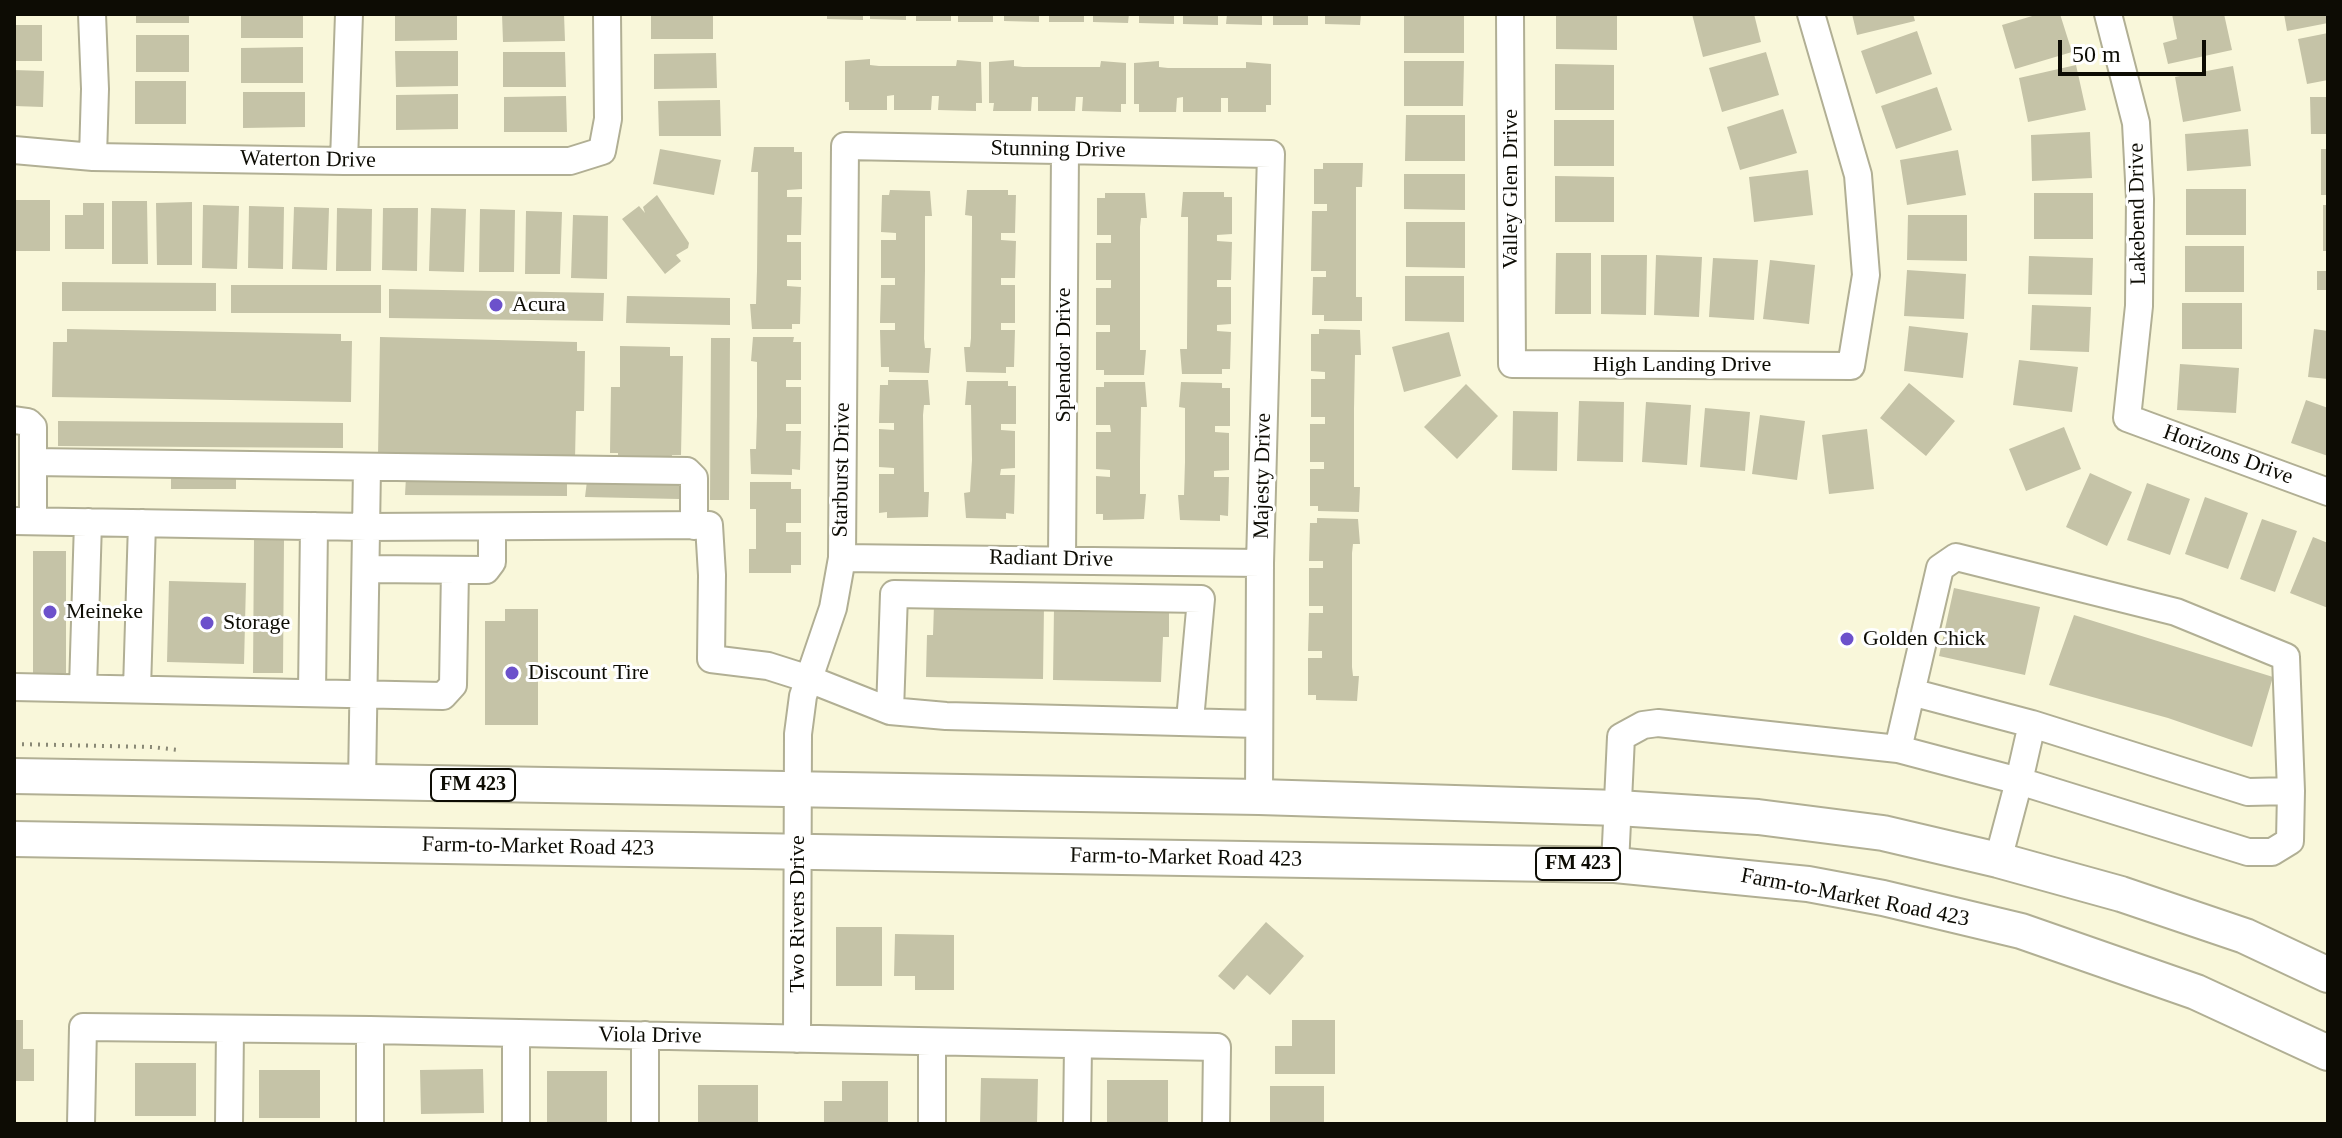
<!DOCTYPE html>
<html>
<head>
<meta charset="utf-8">
<style>
	body { margin:0 }
	#map { position:relative; width:2342px; height:1138px; overflow:hidden; background:#f9f7da; font-family:Georgia,serif }
	canvas { display:block }
	.frame { position:absolute; inset:0; border:16px solid #0d0c04; pointer-events:none }
	.scale { position:absolute; left:2058px; top:40px; width:148px; height:36px; box-sizing:border-box; border:4px solid #0d0c04; border-top:0; padding-left:10px; font-size:24px; line-height:28px; white-space:nowrap; color:#0d0c04; -webkit-text-stroke:6px #fff; paint-order:stroke }
</style>
</head>
<body>
<div id="map">
<canvas width="2342" height="1138"></canvas>
<div class="frame"></div>
<div class="scale">50 m</div>
</div>
<script>
const ctx = document.querySelector('canvas').getContext('2d');
ctx.lineJoin = 'round';
function paint(path, color) { ctx.fillStyle = color; ctx.fill(path, 'evenodd'); }
function strokePath(path, color, width, dash) { ctx.strokeStyle = color; ctx.lineWidth = width; ctx.lineCap = dash ? 'butt' : 'round'; ctx.setLineDash(dash || []); ctx.stroke(path); }
function write(font, color, halo, rows, align = 'center') {
  ctx.font = font + ' Georgia,serif'; ctx.lineWidth = 6; ctx.setLineDash([]); ctx.textBaseline = 'middle'; ctx.strokeStyle = halo; ctx.fillStyle = color; for (const [text, x, y, turn = 0] of rows) {
    ctx.save(); ctx.translate(x, y); ctx.rotate((+turn || 0) * Math.PI / 180); ctx.textAlign = isNaN(turn) ? turn : align; if (halo) ctx.strokeText(text, 0, 0); ctx.fillText(text, 0, 0); ctx.restore();
  }
}
const building = new Path2D(`
	M136,14H189V23H136Z
	M241,14H303V38H241Z
	M395,14H457V40L395,41Z
	M502,14H564L565,41L503,42Z
	M651,14H713V39H651Z
	M827,14H863V20L827,19Z
	M870,14H906V20L870,19Z
	M916,14H951V21H916Z
	M958,14H993V22H958Z
	M1004,14H1039V22L1004,21Z
	M1049,14H1084V22H1049Z
	M1093,14H1129L1128,23L1093,22Z
	M1139,14H1174V24L1139,23Z
	M1183,14H1218V25L1183,24Z
	M1227,14H1262V25L1226,24Z
	M1273,14H1308V25H1273Z
	M1325,14H1361L1360,25L1325,24Z
	M1404,14H1464V53H1404Z
	M1556,14H1617V50L1556,49Z
	M1692,14H1754L1761,42L1703,57Z
	M1852,14H1913L1915,21L1857,35Z
	M2039,14H2060L2072,52L2015,69L2002,25Z
	M2172,14H2224L2232,50L2168,64L2163,43L2177,39Z
	M2284,14H2328V23L2287,31Z
	M14,25H42V61H14Z
	M1917,31L1932,74L1876,94L1861,51Z
	M2328,33V80L2307,84L2298,39Z
	M136,35H189V72H136Z
	M303,47V83H241V48Z
	M395,51H458V86L396,87Z
	M503,52H565L566,87H503Z
	M1766,52L1779,95L1722,112L1709,68Z
	M716,53L717,88L654,89V54Z
	M870,59V65L879,66H956L957,60L981,62L982,103H976V111L938,110L939,96H932L931,110H894V95L887,96V110H849V102H845V61Z
	M1014,60V66L1023,67H1100L1101,61L1126,63V104H1121V112L1082,111L1083,97H1076L1075,111H1038V97H1032L1031,111H993L994,103H989V62Z
	M1159,61V67L1168,68H1246V62L1271,64V105H1266V112H1228V98H1221V112H1183V97L1177,98L1176,112H1139V104H1134V63Z
	M1404,61H1464L1463,106H1404Z
	M1555,64L1614,65V110H1555Z
	M2076,65L2086,110L2028,122L2019,78Z
	M2233,66L2241,111L2183,122L2175,77Z
	M14,70L44,71L43,107L14,106Z
	M135,81H186V124H135Z
	M1937,87L1952,130L1896,149L1881,106Z
	M243,92H305V127L243,128Z
	M458,94V129L396,130V95Z
	M566,96L567,132H504V97Z
	M2310,97H2328V134H2311Z
	M720,100L721,136H659L658,101Z
	M1783,109L1797,153L1740,170L1727,127Z
	M1406,115H1465V161H1405Z
	M1554,120H1614V166H1554Z
	M2248,129L2251,166L2187,171L2185,134Z
	M2090,132L2092,178L2032,181L2031,135Z
	M754,147H794V152H802V189L787,190V197H802L801,235H787V242H801V280H787V286L801,287L800,324H792V329H752L750,304H756L757,271L758,172H751Z
	M660,149L721,160L714,195L653,184Z
	M2321,149H2328V195H2321Z
	M1958,150L1966,195L1907,205L1900,160Z
	M1323,163H1363L1362,187H1356V297H1362V321H1324V315H1312L1313,277H1326V271H1311L1312,211H1327V204H1314V169H1323Z
	M1808,170L1813,215L1754,222L1749,177Z
	M1404,174H1465V210L1404,209Z
	M1555,176L1614,177V222H1555Z
	M2186,189H2246V235H2186Z
	M890,190L930,191L932,216H925V270L924,339L925,348H931L929,373L889,372V367H881L880,330H895V323H880L881,285H895V278H881V240H896V233L881,232L882,195H889Z
	M967,190H1008V195H1016L1015,233H1001V240L1016,241L1015,278H1001V285H1015V323H1001V330H1015L1014,367H1006V373L966,372L964,347H970L971,338L972,225V216L965,215Z
	M1183,192H1224V197H1232V234L1217,235V241L1232,242L1231,280H1217V287H1231V324L1217,325V331L1231,332L1230,369H1222V374H1182L1180,349H1187V340L1188,226V217H1181Z
	M1105,193H1145L1147,218H1141L1140,227V350H1146L1144,375H1104V370H1096V332H1110V325H1096V288H1111V280H1096V243H1111V235H1097V198H1105Z
	M2034,193H2093V239H2034Z
	M657,195L689,243L688,248L676,255L681,261L665,274L622,219L639,206L645,213L643,207Z
	M14,200H50V251H14Z
	M112,201H147L148,264H112Z
	M192,202V265H157L156,203Z
	M83,203H104V249H65V215H83Z
	M203,205L239,206L237,269L202,268Z
	M2323,205H2328V251H2323Z
	M249,206L284,207L283,269L248,268Z
	M294,207L329,208L327,270L292,269Z
	M337,208L372,209L371,271H336Z
	M383,208H418L417,271L382,270Z
	M431,208L466,209L464,272L429,271Z
	M480,209L515,210L514,272H479Z
	M526,211L562,212L560,274H525Z
	M573,215L608,216L607,279L571,278Z
	M1908,215H1967V261L1907,260Z
	M1406,222H1465V268L1406,267Z
	M2185,246H2244V292H2185Z
	M1556,253H1591V314H1555Z
	M1601,255H1647L1646,315L1601,314Z
	M1656,255L1702,257L1699,317L1654,315Z
	M2029,256L2093,258L2092,295L2028,294Z
	M1713,258L1758,260L1754,320L1709,317Z
	M1770,260L1815,265L1809,324L1763,319Z
	M1907,270L1966,274L1964,319L1904,316Z
	M2317,271H2328V290H2317Z
	M1405,276H1464V322L1405,321Z
	M62,282L216,283V311H62Z
	M231,285H381V313H231Z
	M389,289L604,293L603,321L389,318Z
	M627,296L730,298V325L626,323Z
	M2182,303H2242V349H2182Z
	M2032,305L2091,307L2089,352L2030,350Z
	M1909,326L1968,333L1963,378L1904,371Z
	M67,329L341,334V341H352L351,402L52,397L53,342H67Z
	M1319,329L1360,330L1361,355H1355L1354,409V487H1360L1359,512L1318,511V506H1310V469H1324V462H1310V424H1325V417H1311V379H1325V372L1311,371V334H1319Z
	M2314,329L2328,331V379L2308,377Z
	M1449,332L1461,376L1404,392L1392,347Z
	M380,337L577,342V351H585L584,411H576L575,460L378,456Z
	M753,337H794L793,342H801V380H786V387H801V424H786V431H801L800,470L792,469V475L751,474L750,449H756L757,416V362L751,361Z
	M711,338H730L729,500H710Z
	M620,346L670,347V356H683L681,455H672V459L618,462V453H610L611,387H620Z
	M2019,360L2078,367L2072,412L2013,405Z
	M2180,364L2239,368L2236,413L2177,410Z
	M888,380H928L930,405H924L923,415L924,492H929L928,517L887,518V512L879,513V474H894V468L879,467V429L894,430V423H879L880,385H888Z
	M967,381H1008V386H1016V424H1001V430L1015,431V468L1001,469L1000,475H1015L1014,514L1006,513V519L966,518L964,493L970,492L972,460L971,405H965Z
	M1104,382H1145L1147,407H1141L1140,461V494H1146L1144,519L1103,520V514H1096V476L1110,477V470L1096,469V432H1111L1110,425H1096V387H1104Z
	M1181,382L1222,383V388H1230V426H1215V432L1229,433V470L1214,471V477H1229L1228,516L1220,515V521L1180,520L1178,495H1184L1185,462V408L1179,407Z
	M1909,383L1955,421L1926,456L1880,418Z
	M1466,384L1498,416L1457,459L1424,427Z
	M2306,400L2328,408V456L2291,443Z
	M1579,401L1624,402L1623,462L1577,461Z
	M1646,402L1691,405L1687,465L1642,462Z
	M1705,408L1750,412L1745,471L1700,467Z
	M1513,411L1558,412L1557,471L1512,470Z
	M1760,415L1805,421L1797,480L1752,474Z
	M58,421L343,423V448L58,446Z
	M2064,427L2081,469L2026,491L2009,449Z
	M1867,429L1874,489L1829,494L1822,435Z
	M171,473H236V489H171Z
	M2090,473L2132,492L2107,546L2066,527Z
	M406,477L567,480V496L405,495Z
	M587,481L679,482V499L585,497Z
	M750,482H791V489H801V523H786V532H801V565H791V573H749V549H756V509H750Z
	M2147,483L2190,499L2170,555L2127,540Z
	M2205,497L2248,513L2228,569L2185,554Z
	M1317,518L1358,519L1360,544H1353L1352,553V667L1353,676H1359L1357,701L1316,700V695H1308V658H1322V651H1308L1309,613H1323V606H1309V568H1323V561H1309L1310,523H1317Z
	M2262,519L2297,531L2275,592L2240,579Z
	M2313,537L2328,543V608L2290,593Z
	M254,540H284L283,673H253Z
	M33,551H66V673H33Z
	M169,581L246,583L244,664L167,662Z
	M1954,588L2040,607L2025,675L1939,656Z
	M934,605L1044,606L1043,679L926,677L927,635H933Z
	M1054,608L1169,610V637H1163L1161,682L1053,680Z
	M505,609H538V725H485V621H505Z
	M2074,615L2273,677L2252,747L2168,718L2049,685Z
	M1266,922L1304,956L1270,995L1247,975L1234,990L1218,976Z
	M836,927H882V986H836Z
	M895,934L954,935V990H915V976H894Z
	M14,1020H23V1049H34V1081H14Z
	M1292,1020H1335V1074H1275V1046H1292Z
	M135,1063H196V1116H135Z
	M483,1069L484,1113L421,1114L420,1070Z
	M259,1070H320V1118H259Z
	M547,1071H607V1122H547Z
	M981,1078L1038,1079L1037,1124H980Z
	M1107,1080H1168V1124H1107Z
	M842,1081H888V1124H824V1101H842Z
	M698,1085H758V1124H698Z
	M1270,1086H1324V1124H1270Z`);
const path = new Path2D(`
	M14,744L152,747L179,750`);
const minor = new Path2D(`
	M92,14L95,89L93,157
	M1510,14L1512,364L1851,366L1866,275L1858,175L1811,14
	M2108,14L2136,123L2140,199L2139,306L2127,418L2328,492
	M14,150L93,157L344,161H570L602,151L608,119L607,14
	M344,161L349,14
	M14,420L28,422L33,427V521
	M33,462L687,471L694,478V526
	M14,521L367,527L709,525L712,575L711,659L768,666L809,679L890,711L946,716L1258,724
	M842,558L1260,563
	M1062,559L1065,151
	M366,569L486,570L492,562V527
	M14,687L443,696L453,685L455,570
	M83,688L88,522
	M137,689L142,523
	M1911,692L2032,724L2248,792L2291,791
	M312,693L314,526
	M890,711L894,594L1201,599L1190,720
	M362,784L367,467
	M1998,860L2019,781L2248,852H2272L2290,841L2291,791L2286,657L2176,612L1956,557L1940,568L1898,749L2019,781L2032,724
	M1615,865L1621,737L1643,725L1658,723L1898,749
	M370,1030V1124
	M645,1035V1124
	M797,1039L798,734L803,696L833,608L842,558L845,146L1271,154L1260,563L1259,797
	M932,1042V1124
	M81,1124L83,1027L370,1030L1217,1047L1216,1124
	M229,1124L230,1029
	M516,1124V1033
	M1077,1124L1078,1045`);
const major = new Path2D(`
	M14,776L1259,797L1618,808L1758,817L1883,833L1998,860L2121,894L2245,936L2328,975
	M14,839L1615,865L1808,884L1883,898L2021,931L2196,992L2328,1053`);
const markers = [
	[496,305,8,"#6c51cb"],
	[50,612,8,"#6c51cb"],
	[207,623,8,"#6c51cb"],
	[1847,639,8,"#6c51cb"],
	[512,673,8,"#6c51cb"]
];
const shields = [
	[473,785,84],
	[1578,864,84]
];
const shieldNames = [
	["FM 423",473,785],
	["FM 423",1578,864]
];
const streetNames = [
	["Stunning Drive",1058,150,1],
	["Waterton Drive",308,160,1],
	["Valley Glen Drive",1511,189,-90],
	["Lakebend Drive",2138,214,-91],
	["Splendor Drive",1064,355,-90],
	["High Landing Drive",1682,365],
	["Horizons Drive",2228,455,20],
	["Starburst Drive",842,470,-89],
	["Majesty Drive",1263,476,-89],
	["Radiant Drive",1051,559,1],
	["Farm-to-Market Road 423",538,847,1],
	["Farm-to-Market Road 423",1186,858,1],
	["Farm-to-Market Road 423",1855,898,11],
	["Two Rivers Drive",798,914,-90],
	["Viola Drive",650,1036,1]
];
const poiNames = [
	["Acura",512,305],
	["Meineke",66,612],
	["Storage",223,623],
	["Golden Chick",1863,639],
	["Discount Tire",528,673]
];
paint(building, '#c5c3a7');
strokePath(minor, '#b1af94', 30);
strokePath(major, '#b1af94', 38);
strokePath(path, '#898875', 4, [2, 6]);
strokePath(minor, '#fff', 26);
strokePath(major, '#fff', 34);
for (const [x, y, r, color] of markers) { const dot = new Path2D(); dot.arc(x, y, r, 0, 2 * Math.PI); ctx.fillStyle = color; ctx.fill(dot); strokePath(dot, '#fff', 3); }
for (const [x, y, w] of shields) { const box = new Path2D(); box.roundRect(x - w / 2, y - 16, w, 32, 6); ctx.fillStyle = '#fff'; ctx.fill(box); strokePath(box, '#0d0c04', 2); }
write('bold 20px', '#0d0c04', null, shieldNames);
write('22px', '#0d0c04', '#fff', streetNames);
write('22px', '#0d0c04', '#fff', poiNames, 'left');
</script>
</body>
</html>
